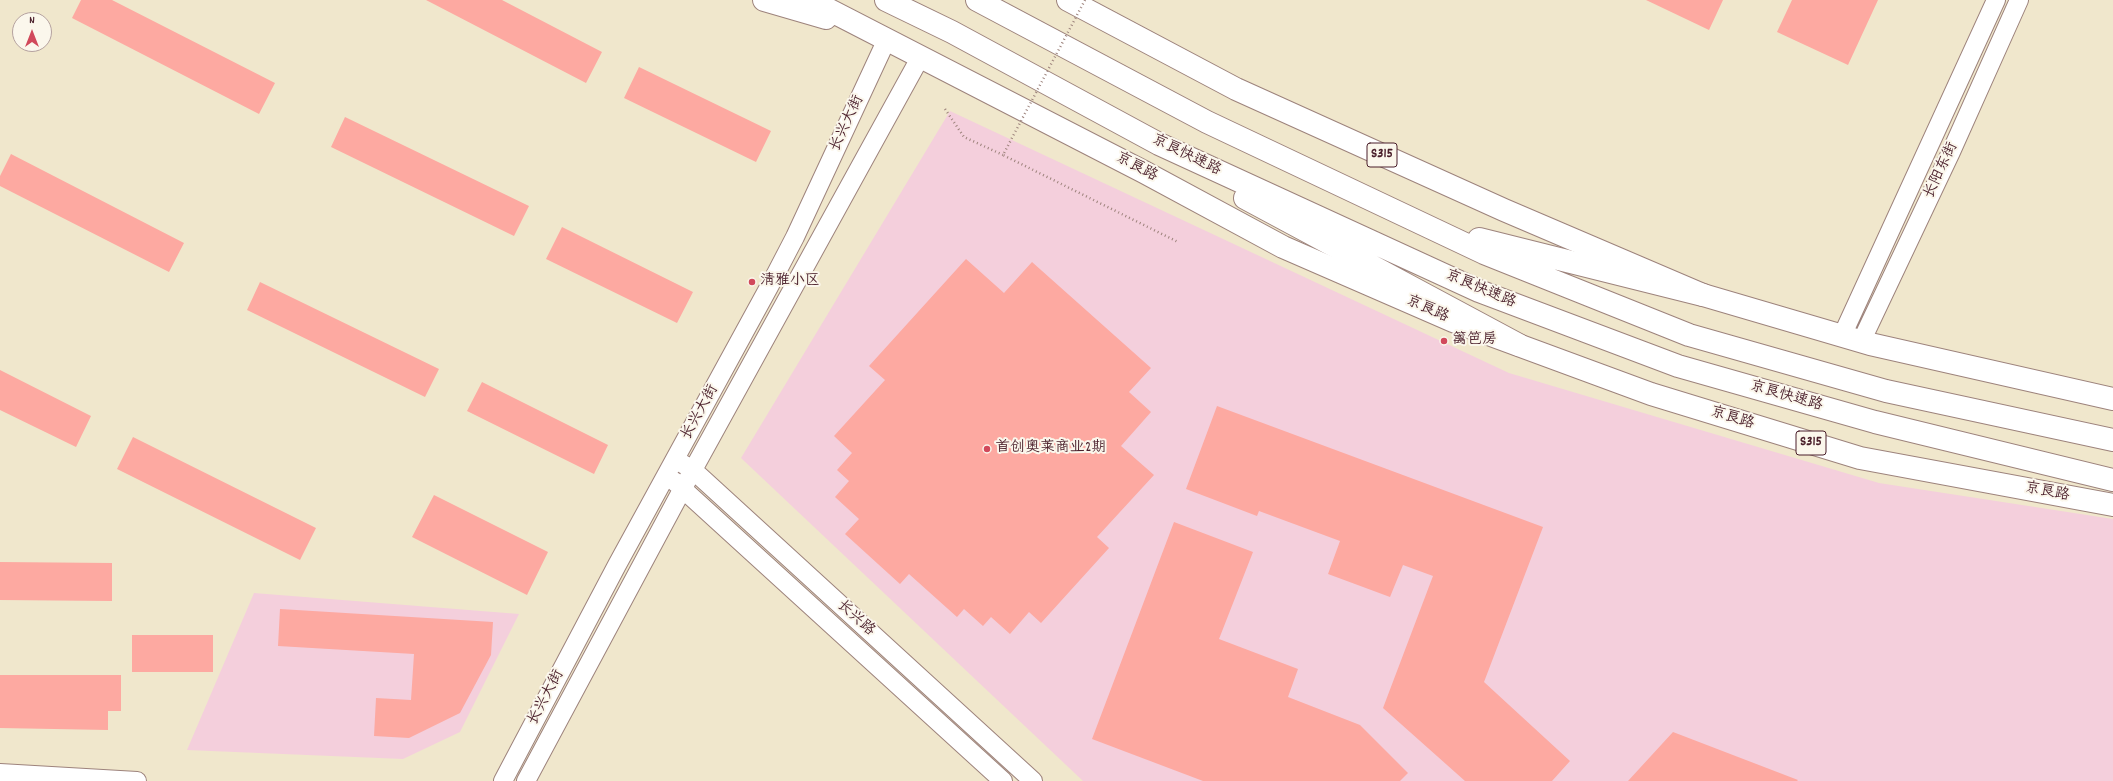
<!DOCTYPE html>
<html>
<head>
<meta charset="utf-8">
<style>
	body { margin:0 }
	#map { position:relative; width:2113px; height:781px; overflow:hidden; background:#f0e7cc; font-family:Dekko,sans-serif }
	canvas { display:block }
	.north { position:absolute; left:12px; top:12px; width:40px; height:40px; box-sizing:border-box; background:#fbf7ec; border:1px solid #b4a19f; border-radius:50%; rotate:0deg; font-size:11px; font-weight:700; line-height:16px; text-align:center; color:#4a1f2b }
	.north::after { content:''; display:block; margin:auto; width:14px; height:18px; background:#d1495b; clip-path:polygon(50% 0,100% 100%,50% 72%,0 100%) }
</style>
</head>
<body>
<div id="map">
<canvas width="2113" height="781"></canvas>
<div class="north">N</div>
</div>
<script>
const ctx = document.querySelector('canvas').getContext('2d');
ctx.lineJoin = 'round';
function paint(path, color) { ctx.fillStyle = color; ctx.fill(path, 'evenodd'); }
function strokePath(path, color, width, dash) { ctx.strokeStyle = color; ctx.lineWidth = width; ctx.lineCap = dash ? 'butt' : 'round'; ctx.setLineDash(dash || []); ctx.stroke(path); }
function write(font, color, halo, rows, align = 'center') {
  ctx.font = font + ' Dekko,"LXGW WenKai TC",sans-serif'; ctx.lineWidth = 4; ctx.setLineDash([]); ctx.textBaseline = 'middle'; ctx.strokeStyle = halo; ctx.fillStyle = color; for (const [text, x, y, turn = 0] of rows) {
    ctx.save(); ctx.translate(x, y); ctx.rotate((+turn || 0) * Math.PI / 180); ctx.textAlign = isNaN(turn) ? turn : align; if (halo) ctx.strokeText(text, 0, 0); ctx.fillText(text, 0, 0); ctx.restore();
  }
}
const built = new Path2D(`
	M950,111L1509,373L1879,483L2113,519V781H1083L741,458Z
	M254,593L519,614L460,732L403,759L187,750Z`);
const building = new Path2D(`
	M81,0H112L275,83L259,114L72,18Z
	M426,0H502L602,52L586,83Z
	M1646,0H1723L1709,30Z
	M1792,0H1878L1848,65L1777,32Z
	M639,67L771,131L756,162L624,98Z
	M345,117L529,206L514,236L331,147Z
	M11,154L184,243L169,272L0,186V176Z
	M562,227L693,292L677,323L546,259Z
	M966,259L1004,293L1032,262L1151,368L1129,392L1151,412L1121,446L1154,475L1097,537L1109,548L1041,623L1029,612L1010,634L991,617L983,626L964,609L957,617L909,574L900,584L845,534L859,519L835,497L849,481L837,470L852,453L834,436L885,380L869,366Z
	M260,282L439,369L425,397L247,310Z
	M0,370L91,416L76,447L0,410Z
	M482,382L608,445L594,474L467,411Z
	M1217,406L1543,527L1484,682L1570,761L1552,781H1465L1383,708L1433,576L1403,565L1390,597L1328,574L1340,541L1259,511L1257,516L1186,489Z
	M133,437L316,528L300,560L117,469Z
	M434,495L548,552L527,595L412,537Z
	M1174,522L1253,552L1219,639L1298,669L1288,697L1360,725L1408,773L1400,781H1203L1092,739Z
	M0,562L112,563V601L0,600Z
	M280,609L493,622L491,655L460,713L409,738L374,736L376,698L411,700L414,654L278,646Z
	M132,635H213V672H132Z
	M0,675H121V711H108V730L0,728Z
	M1673,732L1798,780L1797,781H1628Z`);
const path = new Path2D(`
	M945,109L964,137L1003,155`);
const minor = new Path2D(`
	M1842,336L1996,0
	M1861,342L1951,152L2019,0
	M683,464L693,470L1033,781
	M674,481L1003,781
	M0,773L137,781
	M503,781L617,565L769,287L795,237L887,39
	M526,781L683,488L921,56`);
const major = new Path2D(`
	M764,0L826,18
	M810,0L1144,172L1283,247L1453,321L1651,394L1860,458L2113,505
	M1068,0L1236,89L1504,210L1703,295L1870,344L2113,399`);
const highway = new Path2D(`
	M886,0L952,32L1159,144L1479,291L1678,366L1875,422L2113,480
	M977,0L1207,122L1484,253L1689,335L1886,391L2113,440
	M1245,198L1519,345
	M1479,239L1703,295`);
const pathBridge = new Path2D(`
	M1085,0L1003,155L1178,242`);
const markers = [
	[752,282,4,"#d1495b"],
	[1444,341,4,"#d1495b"],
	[987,449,4,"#d1495b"]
];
const shields = [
	[1382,155,30],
	[1811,443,30]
];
const shieldNames = [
	["S315",1382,155],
	["S315",1811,443]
];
const streetNames = [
	["长兴大街",848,124,-65],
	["京良快速路",1186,156,26],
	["京良路",1136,168,28],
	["长阳东街",1942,171,-65],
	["京良快速路",1480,290,23],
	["京良路",1427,310,24],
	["京良快速路",1786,397,16],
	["长兴大街",701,413,-61],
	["京良路",1732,419,17],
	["京良路",2047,493,11],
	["长兴路",855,619,42],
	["长兴大街",547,698,-62]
];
const poiNames = [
	["清雅小区",760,282],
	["篱笆房",1452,341],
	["首创奥莱商业2期",995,449]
];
paint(built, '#f4cfdc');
paint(building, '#fda9a1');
strokePath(minor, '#9d837c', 20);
strokePath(major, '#9d837c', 24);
strokePath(highway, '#9d837c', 24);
strokePath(path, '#9d837c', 2.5, [1, 3]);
strokePath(minor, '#fff', 18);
strokePath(major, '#fff', 22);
strokePath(highway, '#fff', 22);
strokePath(pathBridge, '#9d837c', 2.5, [1, 3]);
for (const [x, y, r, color] of markers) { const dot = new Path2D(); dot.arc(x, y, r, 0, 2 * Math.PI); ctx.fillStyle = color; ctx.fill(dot); strokePath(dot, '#fbf7ec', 1.5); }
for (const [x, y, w] of shields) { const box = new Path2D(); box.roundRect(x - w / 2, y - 12, w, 24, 3); ctx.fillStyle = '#fbf7ec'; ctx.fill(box); strokePath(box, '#4a1f2b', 1); }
write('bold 14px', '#4a1f2b', null, shieldNames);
write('15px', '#4a1f2b', '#fbf7ec', streetNames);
write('15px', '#4a1f2b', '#fbf7ec', poiNames, 'left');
</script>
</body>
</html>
